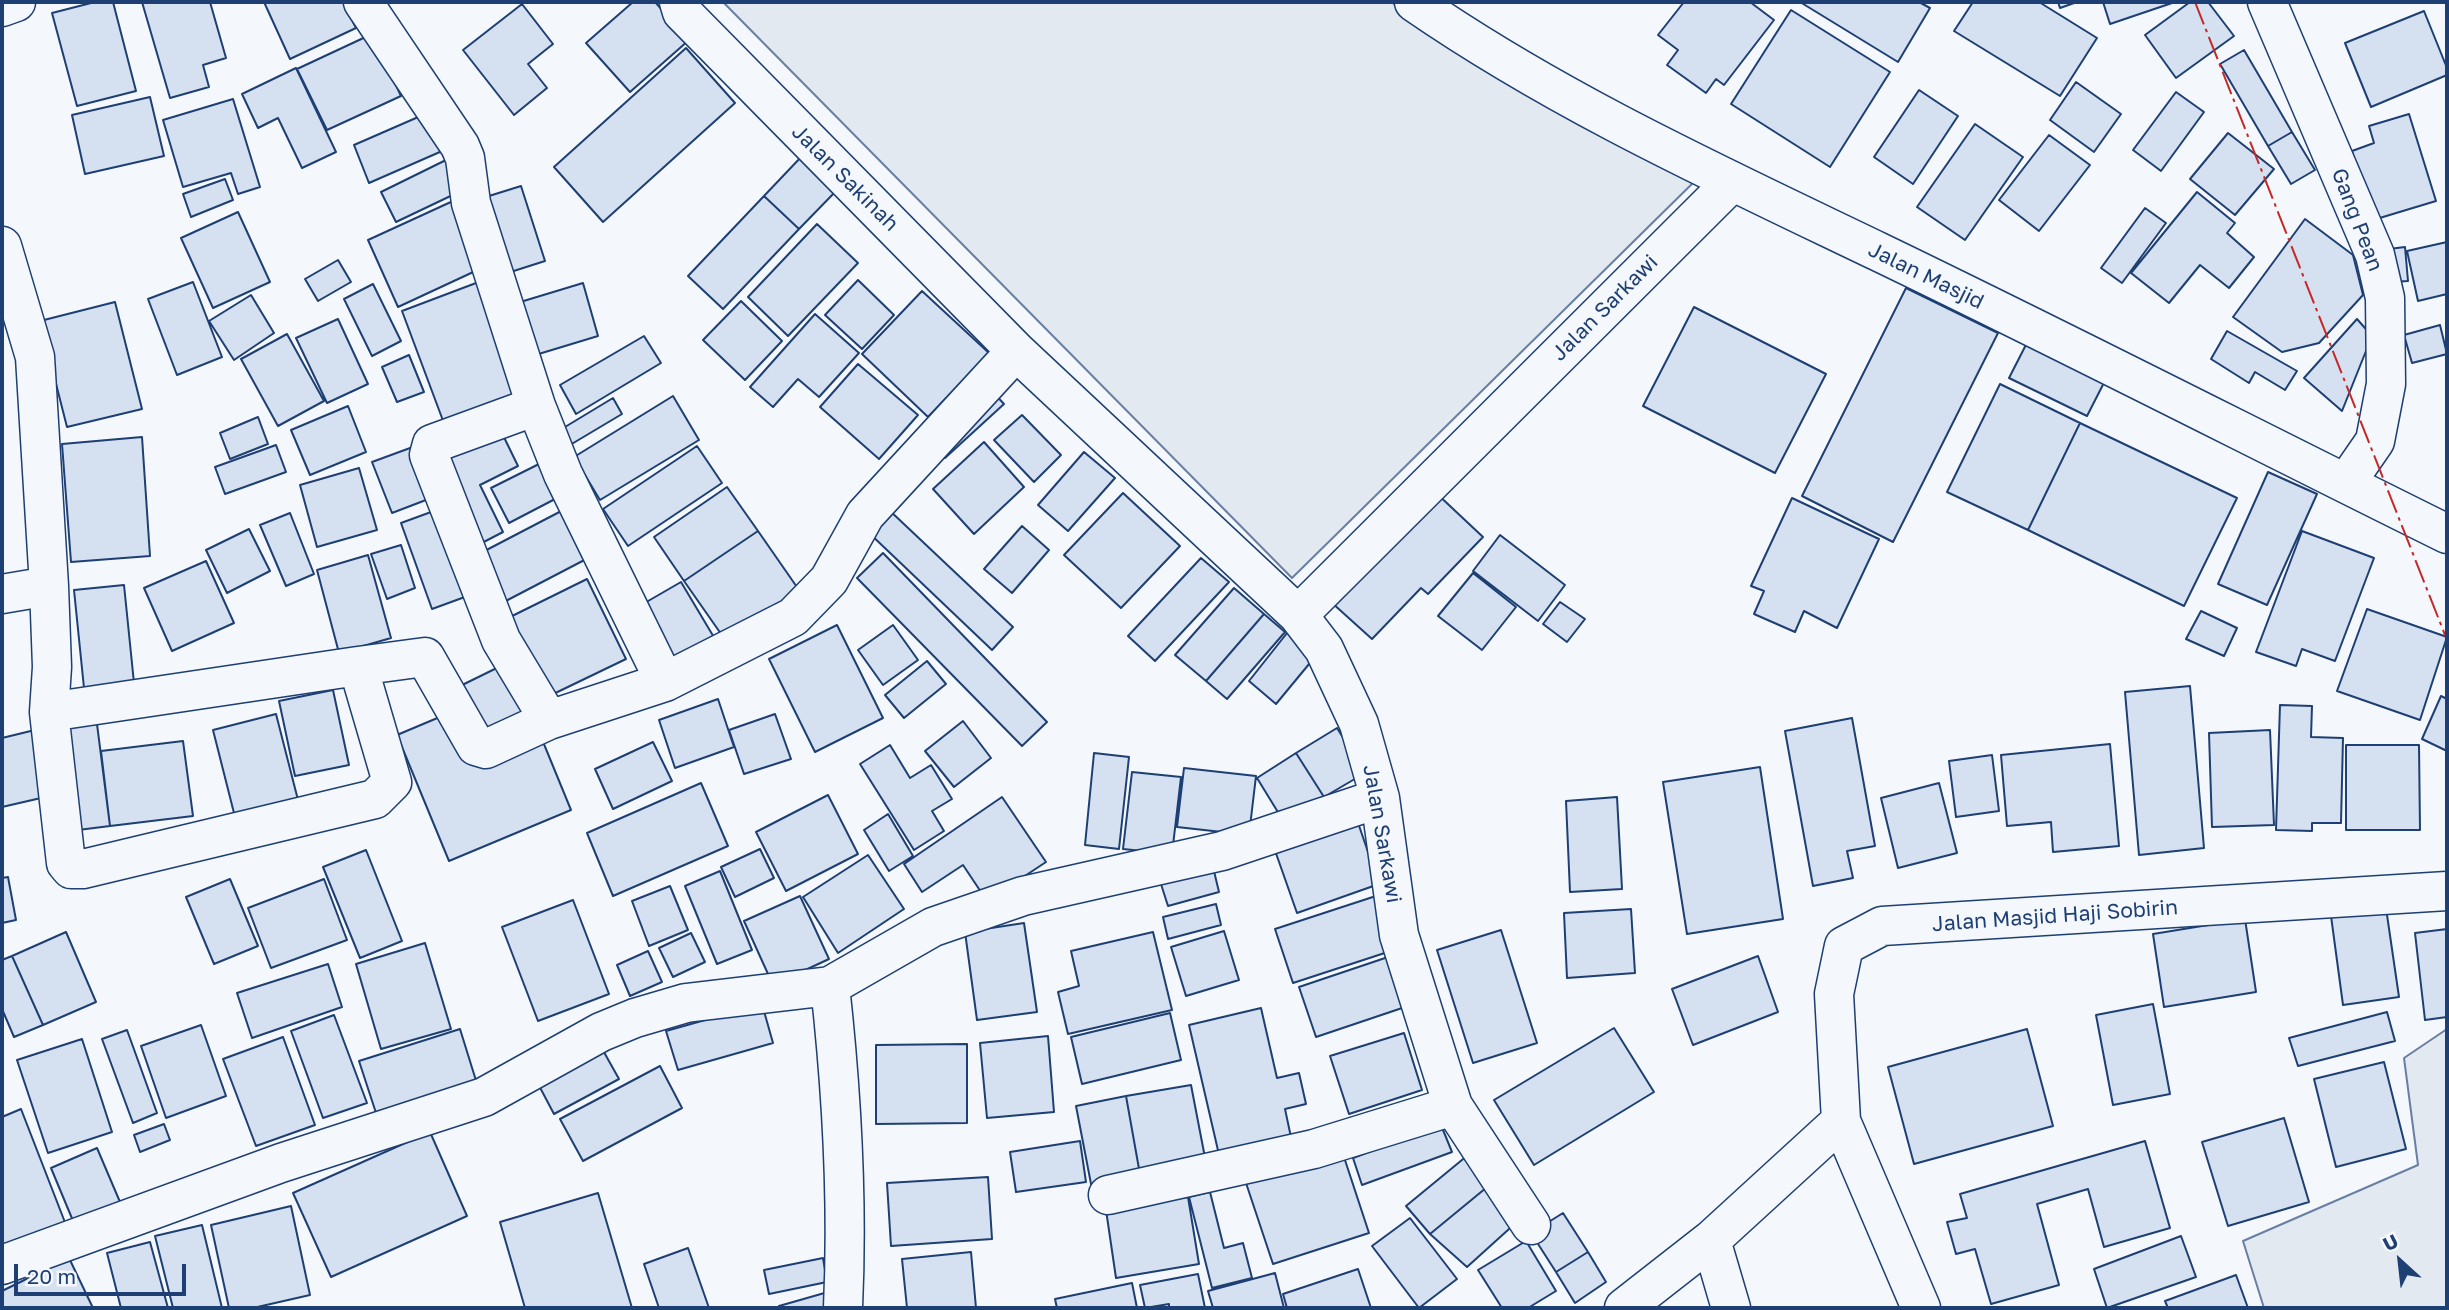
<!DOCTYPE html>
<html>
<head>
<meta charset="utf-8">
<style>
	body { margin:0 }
	#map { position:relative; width:2449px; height:1310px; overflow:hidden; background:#f4f7fb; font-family:"Golos Text",sans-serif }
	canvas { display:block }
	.frame { position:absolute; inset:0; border:4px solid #1d3f73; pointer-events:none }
	.north { position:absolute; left:2365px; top:1226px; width:70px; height:70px; -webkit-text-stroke:5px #f4f7fb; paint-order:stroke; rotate:333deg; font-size:19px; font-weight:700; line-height:28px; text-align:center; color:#1d3f73 }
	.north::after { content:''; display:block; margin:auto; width:24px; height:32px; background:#1d3f73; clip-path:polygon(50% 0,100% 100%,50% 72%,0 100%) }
	.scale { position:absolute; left:14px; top:1264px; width:172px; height:32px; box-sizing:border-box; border:4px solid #1d3f73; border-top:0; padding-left:9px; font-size:21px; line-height:24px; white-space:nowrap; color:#1d3f73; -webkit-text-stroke:5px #f4f7fb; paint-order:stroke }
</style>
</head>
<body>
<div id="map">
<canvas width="2449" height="1310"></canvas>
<div class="frame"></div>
<div class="north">U</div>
<div class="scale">20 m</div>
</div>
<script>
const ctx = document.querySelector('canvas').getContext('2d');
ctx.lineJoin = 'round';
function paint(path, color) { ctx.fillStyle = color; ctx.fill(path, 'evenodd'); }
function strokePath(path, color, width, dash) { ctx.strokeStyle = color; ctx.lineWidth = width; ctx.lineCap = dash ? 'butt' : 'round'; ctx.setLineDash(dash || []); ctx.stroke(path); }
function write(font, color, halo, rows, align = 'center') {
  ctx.font = font + ' "Golos Text",sans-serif'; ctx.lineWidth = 5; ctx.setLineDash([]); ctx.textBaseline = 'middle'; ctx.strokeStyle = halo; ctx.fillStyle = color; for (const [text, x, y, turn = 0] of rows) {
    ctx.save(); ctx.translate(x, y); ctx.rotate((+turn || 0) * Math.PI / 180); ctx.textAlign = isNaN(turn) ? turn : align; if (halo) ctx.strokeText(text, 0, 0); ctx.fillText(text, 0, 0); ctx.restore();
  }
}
const green = new Path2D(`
	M723,2H1391L1424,24L1701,175L1292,578Z
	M2447,1029V1308H2264L2243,1241L2418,1165L2404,1058Z`);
const building = new Path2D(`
	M95,2H113L136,91L77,106L52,13Z
	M142,2H210L226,58L203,65L209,87L170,98Z
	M264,2H343L356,28L290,59Z
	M633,2H655L689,40L630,92L586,43Z
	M1684,2H1750L1774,20L1724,85L1716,79L1706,93L1667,65L1678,50L1658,35Z
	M1800,2H1919L1930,8L1898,62Z
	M1973,2H2039L2097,38L2060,96L1954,31Z
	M2058,2H2077L2060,8Z
	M2103,2H2175L2110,24Z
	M2190,2H2208L2234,36L2176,78L2145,35Z
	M522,4L553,44L528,64L547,88L514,115L463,50Z
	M1791,10L1890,72L1830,167L1731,104Z
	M2424,11L2447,68V75L2371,107L2345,43Z
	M372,34L401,96L327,130L297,69Z
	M686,48L735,103L603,222L554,167Z
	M2244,50L2292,132L2268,146L2220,64Z
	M296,68L336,152L302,168L278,118L258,128L242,94Z
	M2076,82L2121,114L2094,152L2050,120Z
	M1919,90L1958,116L1913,184L1874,157Z
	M2176,92L2204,112L2161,171L2133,150Z
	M150,97L164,156L85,174L72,115Z
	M233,99L260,187L238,194L231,173L183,187L163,120Z
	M432,111L449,148L369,183L354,145Z
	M2409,114L2436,201L2373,220L2352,151L2374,143L2369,126Z
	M1975,124L2023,157L1965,240L1917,207Z
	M2292,132L2315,170L2291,184L2268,146Z
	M2228,133L2274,169L2235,215L2190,179Z
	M2049,135L2090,165L2039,231L1999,200Z
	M802,156L837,190L799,229L764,196Z
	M446,160L461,191L396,222L381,192Z
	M225,179L233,200L191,217L183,194Z
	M521,186L545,261L498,276L473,201Z
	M2197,192L2235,223L2227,233L2254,257L2229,288L2200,265L2169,303L2131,273Z
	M764,196L799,229L723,309L688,276Z
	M453,201L484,267L398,307L368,240Z
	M2145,208L2166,223L2122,283L2101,268Z
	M238,212L270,282L213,308L181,238Z
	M2305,219L2353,255L2363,295L2319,343L2282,352L2233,317Z
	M817,224L858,263L788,336L748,297Z
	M2447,242V294L2418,301L2407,251Z
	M2405,247L2408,281L2392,282L2389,249Z
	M338,260L351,282L318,301L305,279Z
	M484,280L527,396L445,426L402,311Z
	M858,280L894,315L862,349L825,315Z
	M193,282L222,357L177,375L148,299Z
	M583,283L598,336L532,356L517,303Z
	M373,284L401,341L372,356L344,299Z
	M1906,288L1998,333L1893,542L1802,496Z
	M922,291L989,353L928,417L862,354Z
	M251,295L274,333L234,360L209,321Z
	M741,301L782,341L745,380L703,340Z
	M115,302L142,409L67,427L40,321Z
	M1694,307L1826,374L1775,473L1643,406Z
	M815,314L859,353L819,397L798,379L773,407L750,387Z
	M338,319L368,384L327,403L296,338Z
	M2357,319L2372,336L2342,411L2304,378Z
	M2440,325L2447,354L2412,363L2404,335Z
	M2033,331L2111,369L2087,416L2009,378Z
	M2227,331L2297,371L2285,390L2255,372L2249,383L2211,359Z
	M287,334L324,401L278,426L241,359Z
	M644,336L661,363L576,414L560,385Z
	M409,355L424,392L397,402L382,367Z
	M858,364L918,415L879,459L820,407Z
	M2000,384L2080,423L2028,530L1947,492Z
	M991,390L1004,404L945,458L932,444Z
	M673,396L699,440L600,500L574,457Z
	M613,398L622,414L570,445L560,430Z
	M348,406L366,452L310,475L291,430Z
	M1022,415L1061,455L1034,482L994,440Z
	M258,417L268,444L230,459L220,433Z
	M2080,423L2237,498L2184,606L2028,530Z
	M499,427L518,466L480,485L503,532L476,546L433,459Z
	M142,437L150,556L71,562L62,444Z
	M984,442L1024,487L974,534L933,489Z
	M421,444L439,495L392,513L372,462Z
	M276,445L286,472L225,494L215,467Z
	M697,446L722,483L628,546L603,509Z
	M1084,452L1115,478L1068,531L1038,505Z
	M539,464L557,498L509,523L491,488Z
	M359,468L377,530L317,547L300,485Z
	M2268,472L2317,494L2267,605L2218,584Z
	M727,487L758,531L684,581L654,537Z
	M1434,491L1483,537L1428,594L1421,588L1372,639L1331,602Z
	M1123,493L1180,546L1121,608L1064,555Z
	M1792,498L1879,539L1837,628L1804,611L1795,632L1754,614L1764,591L1751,586Z
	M569,507L594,555L500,604L475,556Z
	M442,508L473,594L432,609L401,523Z
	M888,509L1013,627L992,650L867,531Z
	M290,513L314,574L286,586L260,525Z
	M1022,526L1049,550L1012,593L984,569Z
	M249,529L270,571L227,593L206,550Z
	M758,531L799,590L726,641L684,581Z
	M2302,531L2374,558L2335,661L2302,649L2296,666L2256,652Z
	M1500,535L1565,585L1538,621L1473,571Z
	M401,545L415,588L387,599L371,554Z
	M883,553L1047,722L1022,746L857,578Z
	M368,555L391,638L339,653L317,570Z
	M1201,558L1229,582L1155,661L1128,636Z
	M206,561L234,623L172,651L144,588Z
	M1473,573L1516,607L1482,650L1438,616Z
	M587,579L626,659L545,698L506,619Z
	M681,582L715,639L670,665L636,608Z
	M124,585L134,683L84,688L74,590Z
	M1234,588L1264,614L1206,681L1175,655Z
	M1560,602L1585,619L1567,642L1543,624Z
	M2367,609L2447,637L2420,720L2337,691Z
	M2201,611L2237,628L2224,656L2186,639Z
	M1264,614L1285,632L1227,699L1206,681Z
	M837,625L883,718L815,752L769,659Z
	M893,625L918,660L883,685L858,650Z
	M1291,628L1319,652L1276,704L1249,681Z
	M927,661L946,684L904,718L885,695Z
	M509,662L535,715L480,742L454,689Z
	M2190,686L2204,848L2139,855L2125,692Z
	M333,690L349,765L295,776L279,701Z
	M2441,696L2447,699V751L2422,739Z
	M718,699L734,747L675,768L659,720Z
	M2280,705L2312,706L2311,737L2343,738L2341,823H2312V831L2276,830Z
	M454,711L474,758L539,732L571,810L449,861L397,735Z
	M276,714L298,800L235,817L213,730Z
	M775,714L791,759L744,774L729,730Z
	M1852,718L1875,846L1847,851L1853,878L1813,886L1785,731Z
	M963,721L991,758L954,787L925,751Z
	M97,724L110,826L70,831L57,729Z
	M1337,728L1365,773L1324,797L1296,753Z
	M39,729L54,795L2,807V738Z
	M2270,730L2274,825L2212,827L2209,733Z
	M183,741L193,816L110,826L101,751Z
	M653,742L672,781L613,809L595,769Z
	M2110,744L2119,846L2053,852L2051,822L2007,826L2001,755Z
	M890,745L910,778L931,765L952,799L932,811L944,831L914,850L860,764Z
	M2346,745H2419L2420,830H2346Z
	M1094,753L1129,757L1119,849L1085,845Z
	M1296,753L1324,797L1284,822L1257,778Z
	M1992,755L1999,811L1956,817L1949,761Z
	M1760,767L1783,919L1687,934L1663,782Z
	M1184,768L1256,776L1249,835L1177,827Z
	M1132,772L1181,777L1172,854L1123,849Z
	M701,783L728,846L613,896L587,833Z
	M1939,783L1957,853L1898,868L1881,798Z
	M828,795L858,854L786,891L756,832Z
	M1002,797L1046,862L987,901L963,865L922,892L904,864Z
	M1617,797L1622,889L1570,892L1566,801Z
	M888,814L913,856L889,871L864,830Z
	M1355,814L1379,884L1297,913L1272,842Z
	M760,849L774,878L735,897L721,867Z
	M366,850L402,941L360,958L323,867Z
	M868,855L904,909L838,953L803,897Z
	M1213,867L1219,892L1168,906L1160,881Z
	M720,871L752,950L717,964L685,886Z
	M8,877L16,920L2,923V878Z
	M230,879L258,946L214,964L186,897Z
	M324,879L347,940L271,968L248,908Z
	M670,886L688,930L649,946L632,901Z
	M1382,894L1400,948L1293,983L1275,929Z
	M800,896L829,959L773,985L744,921Z
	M573,900L609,994L538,1021L502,927Z
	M1216,904L1221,925L1168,939L1163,917Z
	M2386,908L2399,997L2343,1005L2331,916Z
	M1631,909L1635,973L1567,978L1564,913Z
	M2245,919L2256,992L2164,1007L2153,934Z
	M1024,923L1037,1012L977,1020L965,932Z
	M2447,929V1017L2425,1020L2415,933Z
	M1501,930L1537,1043L1473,1063L1437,950Z
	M1224,931L1239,980L1186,996L1171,947Z
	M66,932L96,1002L43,1025L12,956Z
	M1153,932L1172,1010L1068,1034L1058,992L1079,986L1071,951Z
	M691,933L705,962L673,977L659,948Z
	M425,943L451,1029L381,1049L356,964Z
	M648,951L662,982L630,996L617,965Z
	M1397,954L1414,1004L1316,1037L1299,987Z
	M12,956L43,1025L14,1037L2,1009V960Z
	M1758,956L1778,1012L1693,1045L1672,989Z
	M328,964L342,1007L252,1038L237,993Z
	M762,1004L773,1043L678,1070L666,1031Z
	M2153,1004L2170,1094L2113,1105L2096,1015Z
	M1261,1008L1277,1078L1299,1073L1306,1104L1285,1109L1292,1142L1220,1159L1189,1025Z
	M2387,1012L2395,1041L2298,1066L2289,1038Z
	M1170,1013L1181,1060L1082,1084L1071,1037Z
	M334,1015L367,1103L323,1118L291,1031Z
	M201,1025L226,1096L166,1118L141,1046Z
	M1614,1028L1654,1092L1534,1165L1494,1100Z
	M460,1029L478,1087L378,1119L359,1061Z
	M2027,1029L2053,1126L1914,1164L1888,1067Z
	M127,1030L157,1113L133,1123L102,1039Z
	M1404,1033L1422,1090L1349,1114L1330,1056Z
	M1048,1036L1054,1112L987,1118L980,1043Z
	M283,1037L315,1125L256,1146L223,1059Z
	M82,1039L112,1132L48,1153L17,1060Z
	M967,1044V1123L876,1124V1045Z
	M600,1045L619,1079L554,1114L536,1080Z
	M2384,1062L2406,1149L2336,1167L2314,1079Z
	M660,1066L682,1108L583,1161L560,1119Z
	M1191,1085L1207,1168L1141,1180L1126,1096Z
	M1126,1096L1141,1180L1092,1189L1076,1106Z
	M21,1109L66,1225L2,1250V1117Z
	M2284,1118L2309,1202L2228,1226L2202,1142Z
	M164,1124L170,1140L140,1152L134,1135Z
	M1441,1125L1452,1152L1362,1185L1353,1158Z
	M430,1132L467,1216L331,1277L293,1193Z
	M1080,1141L1086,1182L1016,1192L1010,1152Z
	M2145,1141L2170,1228L2104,1247L2088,1189L2037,1204L2059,1285L1991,1304L1975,1249L1956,1254L1947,1222L1967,1218L1960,1194Z
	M97,1148L123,1209L76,1228L51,1168Z
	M1342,1151L1369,1233L1273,1264L1246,1183Z
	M1468,1155L1492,1183L1430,1234L1406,1206Z
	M988,1177L992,1239L891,1246L887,1183Z
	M1492,1183L1519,1220L1467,1267L1430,1234Z
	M1210,1192L1224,1248L1243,1243L1252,1278L1212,1288L1189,1197Z
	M598,1193L632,1308H525L500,1222Z
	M1188,1197L1199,1264L1116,1278L1106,1210Z
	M291,1206L310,1295L253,1308H229L211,1225Z
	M1563,1213L1588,1252L1556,1272L1531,1233Z
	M1410,1218L1457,1279L1419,1308L1372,1246Z
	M202,1225L222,1308H173L155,1236Z
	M2181,1236L2196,1277L2107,1308L2094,1269Z
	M1526,1241L1556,1291L1528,1308H1502L1478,1270Z
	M150,1242L168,1308H121L107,1253Z
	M688,1248L709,1308H659L644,1264Z
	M971,1252L976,1308H907L902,1259Z
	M1588,1252L1606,1282L1575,1303L1556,1272Z
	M69,1258L93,1308H3L2,1291Z
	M823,1258L827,1282L769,1294L764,1270Z
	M1358,1269L1371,1308H1287L1283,1294Z
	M1275,1273L1284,1308H1213L1208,1291Z
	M1198,1274L1205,1308H1169V1304L1145,1308L1140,1285Z
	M2236,1275L2248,1308H2168L2165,1301Z
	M1132,1283L1137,1308H1057L1055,1299Z
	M828,1292L833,1308H780L779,1306Z`);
const minor = new Path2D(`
	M363,2L460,146L465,158L471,203L536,406
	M679,2L682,12L1016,351
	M2267,2L2375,255L2385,298L2386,384L2375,441L2346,483
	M2,7L16,2
	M2,246L35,357L49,586L52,667L49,712L66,863L71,869H83L375,799L392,782L358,666L425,657L476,746L486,749L549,720L665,682L793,617L829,580L865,515L1016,351L1298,615
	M2,594L49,586
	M49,712L358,666
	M549,720L501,640L429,455L432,444L536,406L563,474L665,682
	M830,986C842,1094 848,1199 843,1308
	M1453,1106L1531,1225
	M1108,1195L1314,1149L1453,1106L1399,935L1380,798L1359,724L1324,649L1298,615L1731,183
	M1711,1240L1731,1308
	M2,1265L281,1163L484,1097L601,1032L635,1018L686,1003L830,986L933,927L1023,896L1222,851L1380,798
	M1624,1308L1711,1240L1841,1121
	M1921,1308L1841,1121L1834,994L1844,946L1882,926L2447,891`);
const tertiary = new Path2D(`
	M1414,2C1559,102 1719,175 1877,251C2068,343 2257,440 2447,534`);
const power = new Path2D(`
	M2195,2L2447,640`);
const streetNames = [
	["Jalan Sakinah",845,178,45],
	["Gang Pean",2357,220,69],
	["Jalan Masjid",1926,276,26],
	["Jalan Sarkawi",1605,308,-45],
	["Jalan Sarkawi",1382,834,80],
	["Jalan Masjid Haji Sobirin",2055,916,-4]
];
paint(green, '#e3e9f0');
strokePath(green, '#687fa3', 2);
paint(building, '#d5e0f0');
strokePath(building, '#1d3f73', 2);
strokePath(minor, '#1d3f73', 41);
strokePath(tertiary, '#1d3f73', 41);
strokePath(minor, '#f4f7fb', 38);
strokePath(tertiary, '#f4f7fb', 38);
strokePath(power, '#c62828', 2, [24, 5, 3.5, 5]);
write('21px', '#1d3f73', '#f4f7fb', streetNames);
</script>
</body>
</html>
